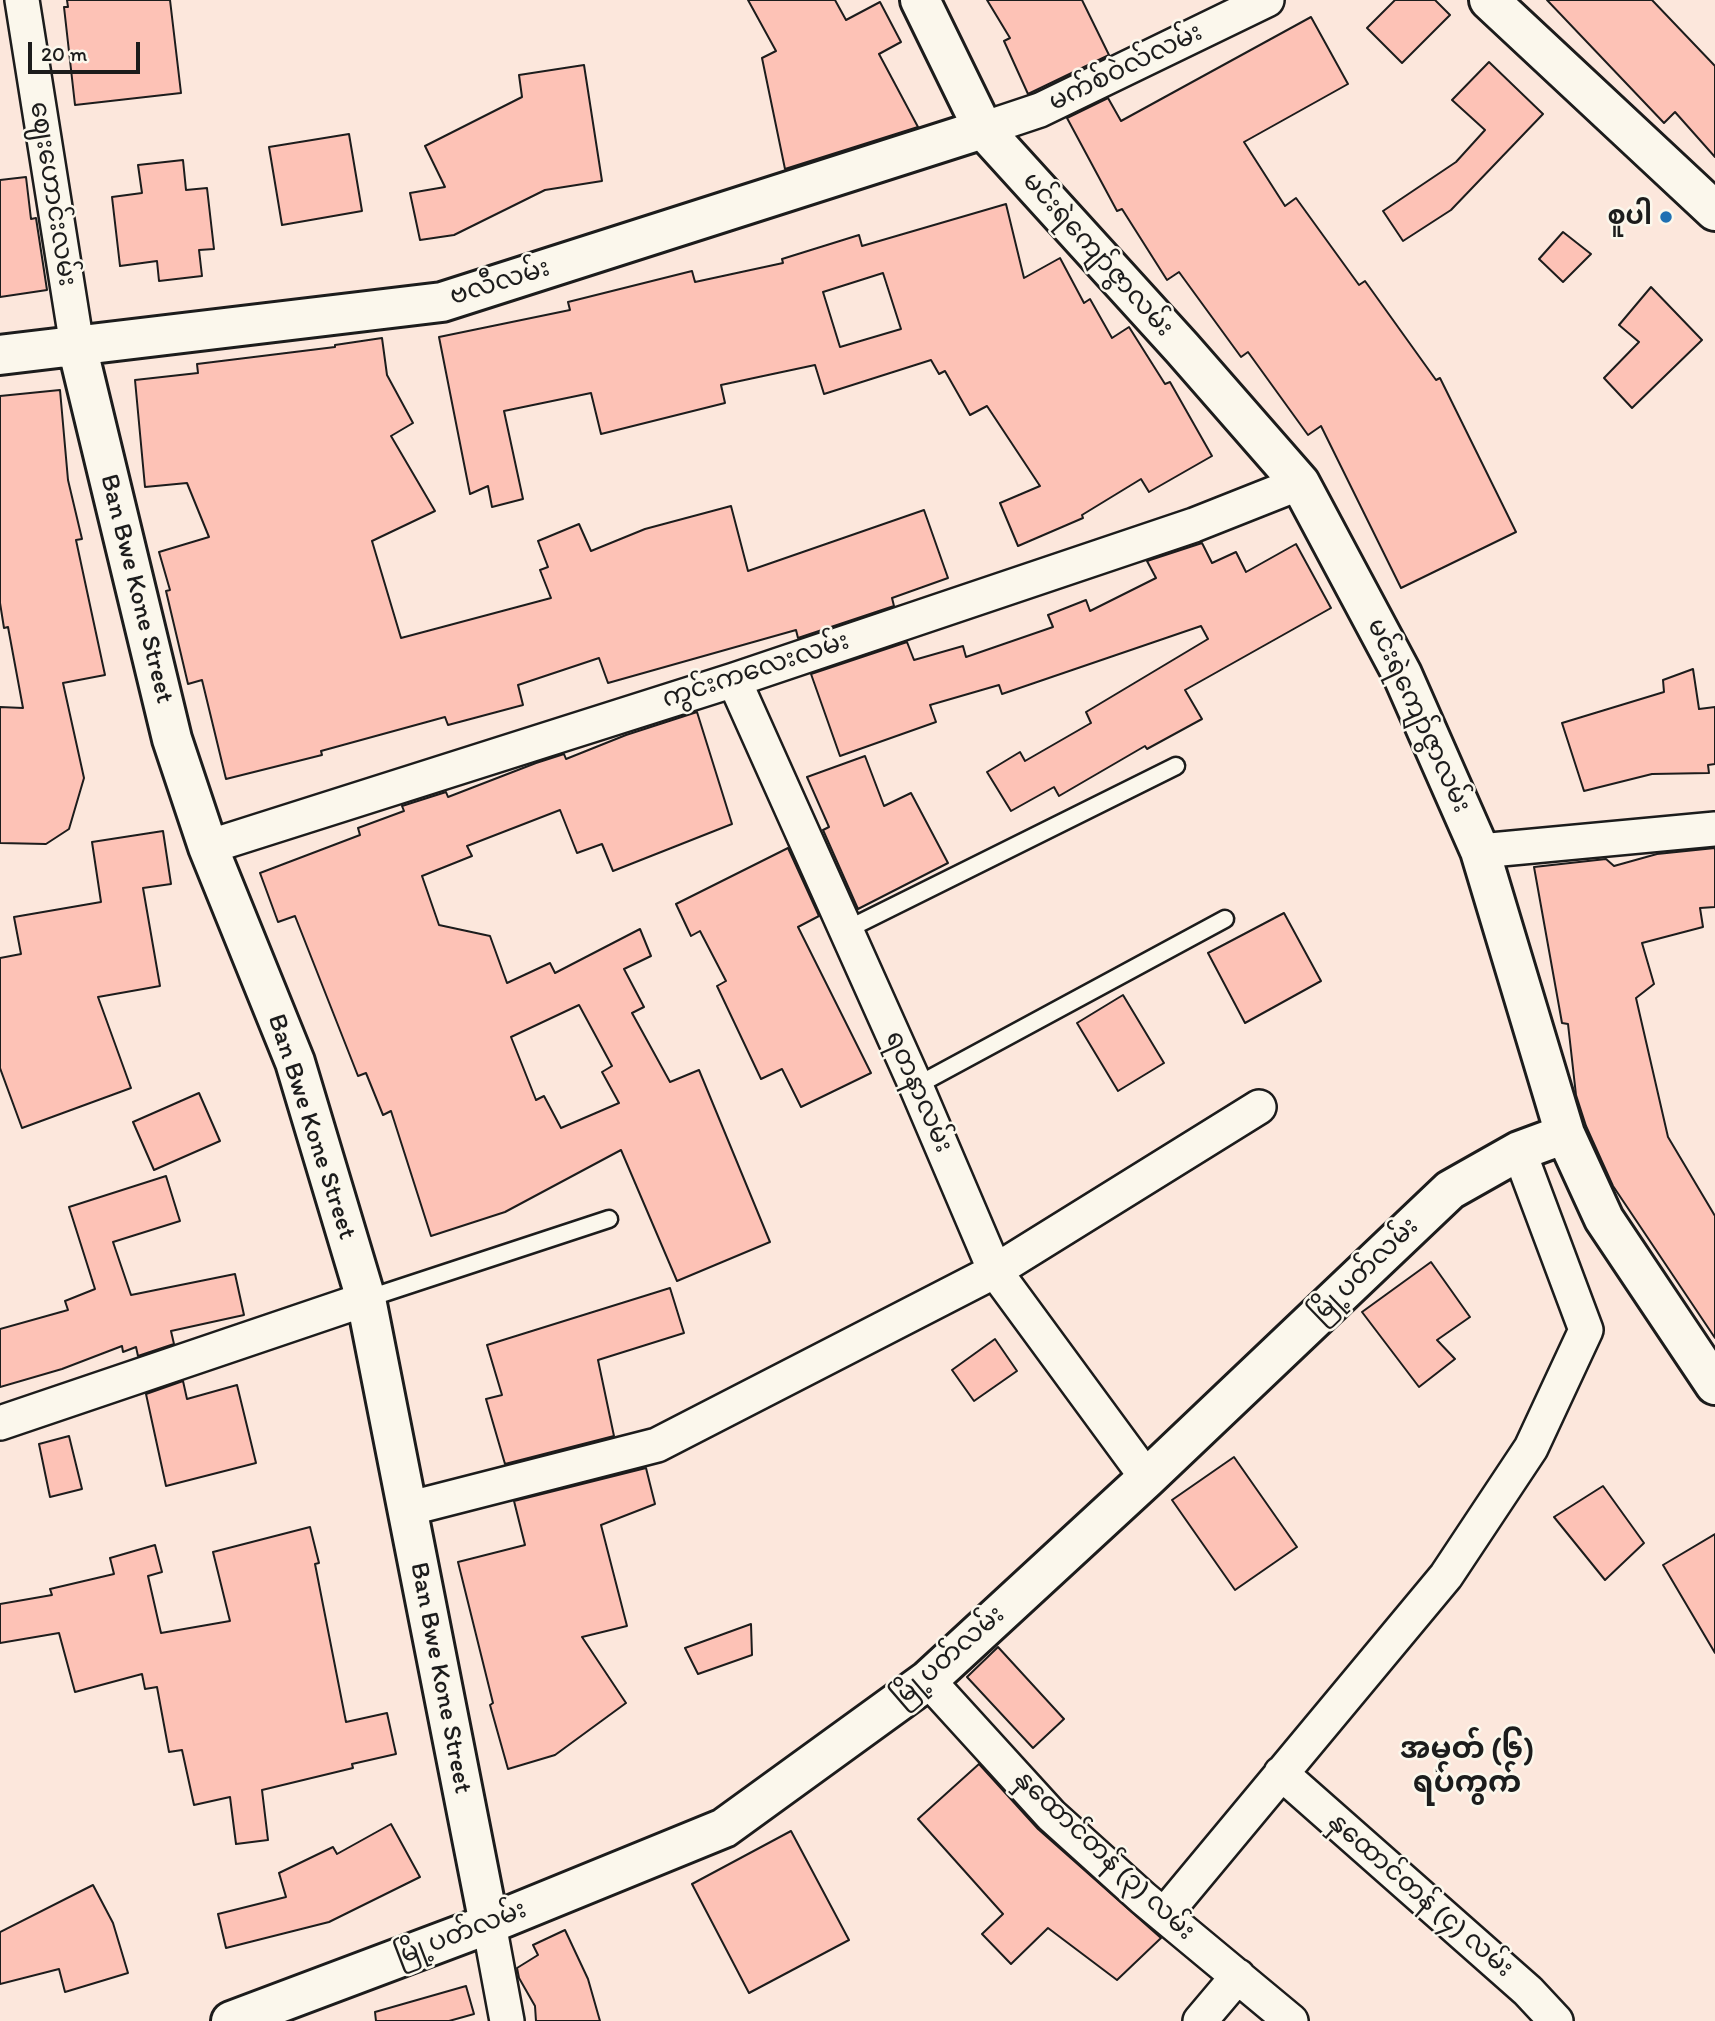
<!DOCTYPE html>
<html>
<head>
<meta charset="utf-8">
<style>
	body { margin:0 }
	#map { position:relative; width:1715px; height:2021px; overflow:hidden; background:#fce7dc; font-family:Itim,sans-serif }
	canvas { display:block }
	.scale { position:absolute; left:28px; top:42px; width:112px; height:32px; box-sizing:border-box; border:4px solid #1c1c1c; border-top:0; padding-left:9px; font-size:21px; line-height:24px; white-space:nowrap; color:#1c1c1c; -webkit-text-stroke:5px #fbf7ec; paint-order:stroke }
</style>
</head>
<body>
<div id="map">
<canvas width="1715" height="2021"></canvas>
<div class="scale">20 m</div>
</div>
<script>
const ctx = document.querySelector('canvas').getContext('2d');
ctx.lineJoin = 'round';
function paint(path, color) { ctx.fillStyle = color; ctx.fill(path, 'evenodd'); }
function strokePath(path, color, width, dash) { ctx.strokeStyle = color; ctx.lineWidth = width; ctx.lineCap = dash ? 'butt' : 'round'; ctx.setLineDash(dash || []); ctx.stroke(path); }
function write(font, color, halo, rows, align = 'center') {
  ctx.font = font + ' Itim,"Noto Sans Myanmar",sans-serif'; ctx.lineWidth = 5; ctx.setLineDash([]); ctx.textBaseline = 'middle'; ctx.strokeStyle = halo; ctx.fillStyle = color; for (const [text, x, y, turn = 0] of rows) {
    ctx.save(); ctx.translate(x, y); ctx.rotate((+turn || 0) * Math.PI / 180); ctx.textAlign = isNaN(turn) ? turn : align; if (halo) ctx.strokeText(text, 0, 0); ctx.fillText(text, 0, 0); ctx.restore();
  }
}
const building = new Path2D(`
	M67,0H170L181,93L75,105L64,7H68Z
	M748,0H835L846,20L880,2L901,42L879,54L918,127L785,169L762,58L776,51Z
	M987,0H1082L1109,55L1028,94L1004,41L1010,38Z
	M1395,0H1435L1450,15L1402,63L1367,28Z
	M1547,0H1652L1715,66V157L1675,112L1664,123Z
	M1311,17L1348,84L1244,142L1285,206L1296,198L1359,285L1365,281L1436,380L1440,378L1516,532L1401,588L1321,426L1308,435L1248,352L1241,357L1179,272L1167,280L1122,209L1117,211L1067,118L1108,98L1121,121Z
	M1489,62L1543,114L1451,210L1403,241L1383,211L1456,162L1485,130L1452,100Z
	M584,65L602,181L545,190L454,235L420,240L410,193L445,187L425,146L522,97L519,75Z
	M349,134L362,211L282,225L269,147Z
	M183,160L186,190L207,188L214,249L199,250L202,276L159,281L157,261L120,266L112,197L142,193L138,165Z
	M26,177L31,219L36,218L47,290L0,297V180Z
	M1006,204L1024,278L1060,258L1084,303L1090,299L1112,338L1129,327L1165,384L1170,382L1212,456L1149,492L1141,479L1082,515L1083,518L1018,546L1000,503L1040,486L987,406L970,415L945,371L939,374L931,360L824,394L815,365L721,385L725,403L601,434L591,393L504,411L523,499L492,507L488,486L470,494L439,337L570,310L568,302L692,271L695,282L783,263L782,259L859,235L862,246ZM883,273L901,329L840,347L823,292Z
	M1563,232L1591,254L1563,282L1539,259Z
	M1651,287L1702,340L1632,408L1604,378L1639,342L1619,325Z
	M382,338L387,375L413,423L391,436L435,511L372,541L401,638L551,598L540,570L548,567L538,541L579,524L591,551L645,529L731,506L748,571L924,510L948,578L892,598L894,606L798,638L796,630L608,683L599,658L518,685L523,705L448,725L445,717L321,751L322,755L226,779L202,680L188,684L166,591L170,590L159,552L209,537L187,483L145,487L135,380L198,373L197,364L335,347V345Z
	M60,390L68,480L82,539L76,540L105,675L63,683L84,778L69,829L46,844L0,843V707L23,708L8,627L4,628L0,603V396Z
	M1202,543L1212,563L1236,552L1246,572L1296,544L1331,608L1185,690L1202,719L1147,749L1145,746L1059,796L1054,787L1011,811L987,772L1020,752L1025,761L1091,723L1086,712L1208,639L1201,626L1002,694L999,685L930,705L936,722L840,756L811,674L907,642L914,660L963,646L966,657L1053,627L1048,615L1086,600L1090,611L1156,578L1147,561Z
	M1693,669L1699,709L1715,707V764L1708,765L1709,773L1652,774L1584,791L1562,723L1664,692L1663,680Z
	M697,712L732,824L613,871L602,844L577,853L560,810L467,846L472,856L422,876L439,925L490,936L507,983L550,963L555,973L640,929L651,956L624,969L644,1007L632,1013L670,1082L699,1070L770,1242L677,1281L621,1150L505,1212L431,1236L391,1111L383,1115L366,1073L358,1076L295,916L278,922L260,873L360,835L358,828L404,811L402,806L446,792L448,797L536,763L564,754L566,759L626,735ZM579,1005L612,1066L602,1072L619,1103L561,1128L544,1096L536,1100L511,1037Z
	M865,756L884,806L911,793L948,863L858,909L823,830L829,827L807,777Z
	M163,831L171,884L143,888L160,986L98,997L131,1088L22,1128L0,1068V958L21,954L14,917L101,902L92,842Z
	M788,848L819,916L798,927L871,1073L801,1107L782,1069L761,1079L717,986L726,981L700,931L691,936L676,904Z
	M1715,848V907L1700,908L1703,927L1642,943L1654,984L1636,998L1668,1137L1715,1216V1338L1613,1186L1586,1126L1576,1095L1568,1024L1562,1023L1534,867L1606,859L1614,866L1657,854Z
	M1284,913L1321,981L1245,1023L1208,953Z
	M1123,995L1164,1063L1118,1091L1077,1023Z
	M199,1093L220,1141L154,1170L133,1122Z
	M166,1176L180,1221L113,1242L131,1295L235,1274L244,1315L171,1331L174,1344L138,1356L136,1347L123,1352L122,1346L62,1369L0,1387V1329L68,1310L65,1301L95,1289L69,1207Z
	M1431,1262L1470,1317L1437,1340L1455,1359L1419,1387L1362,1312Z
	M670,1288L684,1333L598,1360L614,1436L505,1464L486,1399L502,1395L487,1345Z
	M995,1339L1017,1371L974,1401L952,1370Z
	M183,1381L187,1399L237,1385L256,1463L166,1486L146,1394Z
	M69,1436L82,1489L50,1497L39,1444Z
	M1234,1457L1297,1547L1235,1590L1172,1500Z
	M646,1468L655,1504L601,1525L627,1626L582,1637L626,1703L555,1755L508,1769L490,1705L493,1703L458,1562L525,1545L514,1501Z
	M1603,1486L1644,1543L1605,1580L1554,1517Z
	M310,1527L319,1563L315,1564L346,1722L387,1713L396,1754L352,1764L353,1768L262,1790L268,1840L236,1844L230,1797L194,1805L182,1750L169,1752L157,1687L145,1689L142,1674L75,1692L59,1633L0,1643V1604L52,1595L50,1589L114,1574L110,1558L155,1545L162,1572L148,1576L161,1633L230,1621L213,1552Z
	M1715,1534V1653L1663,1565Z
	M751,1624L752,1655L698,1674L685,1648Z
	M998,1647L1064,1719L1033,1748L967,1677Z
	M979,1764L1038,1829L1161,1938L1117,1980L1048,1928L1011,1964L982,1934L1003,1914L918,1819Z
	M391,1824L420,1877L329,1922L226,1948L218,1914L286,1897L279,1873L333,1847L337,1854Z
	M791,1831L849,1940L749,1993L692,1884Z
	M93,1885L113,1923L128,1973L65,1992L59,1969L0,1984V1932Z
	M565,1930L588,1979L600,2021H536L535,2006L519,1978L517,1968L538,1955L533,1945Z
	M466,1986L474,2014L449,2021H376L375,2012Z`);
const lane = new Path2D(`
	M846,930L1176,766
	M916,1086L1225,919
	M366,1299L609,1219`);
const street = new Path2D(`
	M22,0L77,346
	M983,129L1040,110L1267,0
	M734,680L916,1086L995,1271L1147,1478
	M208,847L734,680L1194,525L1300,483
	M1480,851L1715,829
	M0,1423L366,1299
	M407,1509L657,1445L995,1271L1259,1107
	M928,1680L1051,1815L1143,1898L1291,2021
	M1281,1773L1528,1991L1556,2021
	M1164,1915L1446,1576L1531,1448L1586,1330L1519,1151
	M489,1924L507,2021
	M1200,2021L1238,1976`);
const secondary = new Path2D(`
	M920,0L983,129L1182,348L1300,483L1402,674L1480,851L1565,1134L1604,1219L1715,1385
	M1489,0L1715,211
	M77,346L172,739L208,847L295,1062L366,1299L489,1924
	M0,355L442,302L983,129
	M231,2021L489,1924L724,1828L928,1680L1147,1478L1450,1190L1519,1151L1565,1134`);
const markers = [
	[1666,217,7,"#1f6fb2"]
];
const streetNames = [
	["မက်စ်ဝဲလ်လမ်း",1126,68,-26],
	["ဈေးဟောင်းလမ်း",52,194,81],
	["မင်းရဲကျော်ဇွာလမ်း",1097,255,48],
	["ဗလီလမ်း",500,283,-17],
	["Ban Bwe Kone Street",136,589,76],
	["ကွင်းကလေးလမ်း",756,671,-18],
	["မင်းရဲကျော်ဇွာလမ်း",1418,716,65],
	["ရတနာလမ်း",918,1092,66],
	["Ban Bwe Kone Street",311,1127,72],
	["မြို့ပတ်လမ်း",1365,1271,-44],
	["မြို့ပတ်လမ်း",949,1657,-41],
	["Ban Bwe Kone Street",440,1678,79],
	["နှထောင်တန် (၃) လမ်း",1104,1856,43],
	["နှထောင်တန် (၄) လမ်း",1420,1896,41],
	["မြို့ပတ်လမ်း",461,1934,-21]
];
const poiNames = [
	["စူပါ",1652,217]
];
const quarterNames = [
	["အမှတ် (၆)",1467,1750],
	["ရပ်ကွက်",1467,1784]
];
paint(building, '#fdc2b6');
strokePath(building, '#1c1c1c', 2);
strokePath(lane, '#1c1c1c', 21);
strokePath(street, '#1c1c1c', 38);
strokePath(secondary, '#1c1c1c', 44);
strokePath(lane, '#fbf7ec', 16);
strokePath(street, '#fbf7ec', 33);
strokePath(secondary, '#fbf7ec', 38);
for (const [x, y, r, color] of markers) { const dot = new Path2D(); dot.arc(x, y, r, 0, 2 * Math.PI); ctx.fillStyle = color; ctx.fill(dot); strokePath(dot, '#fbf7ec', 2.5); }
write('26px', '#1c1c1c', '#fbf7ec', streetNames);
write('bold 26px', '#1c1c1c', '#fbf7ec', poiNames, 'right');
write('bold 30px', '#1c1c1c', '#fbf7ec', quarterNames);
</script>
</body>
</html>
